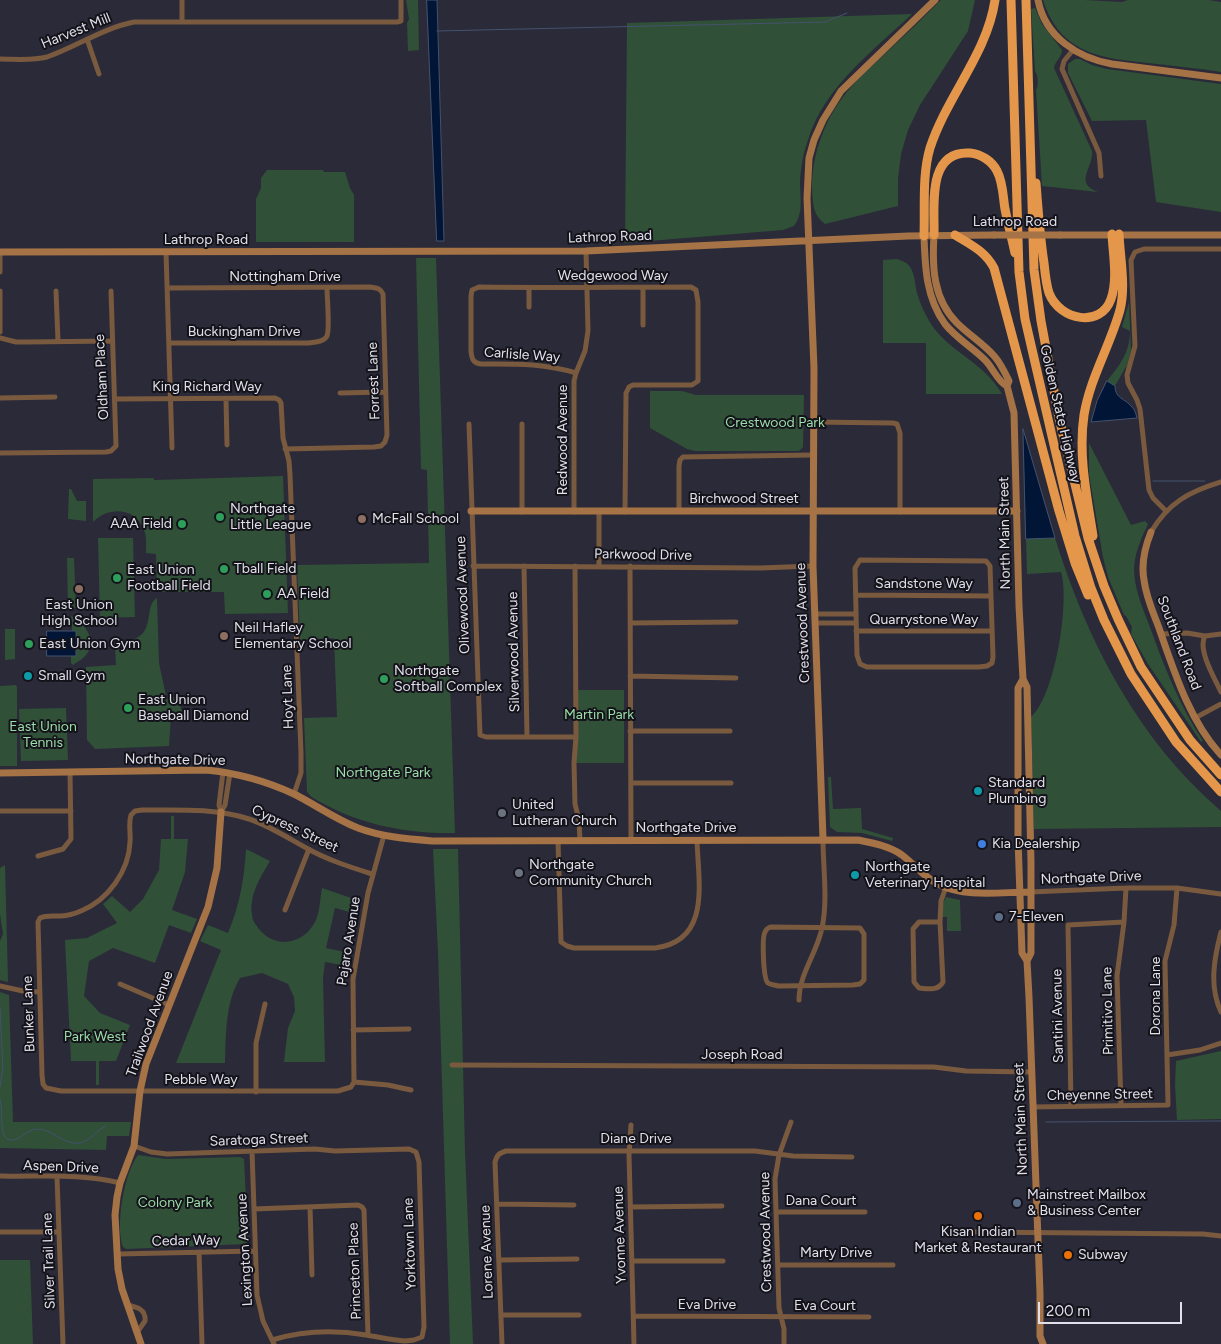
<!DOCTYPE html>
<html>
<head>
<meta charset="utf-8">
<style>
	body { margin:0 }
	#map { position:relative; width:1221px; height:1344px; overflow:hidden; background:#2b2a39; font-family:Figtree,sans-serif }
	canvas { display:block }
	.scale { position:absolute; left:1038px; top:1302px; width:144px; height:22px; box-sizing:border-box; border:2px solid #e0dfea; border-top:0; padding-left:6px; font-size:15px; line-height:18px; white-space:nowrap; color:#e0dfea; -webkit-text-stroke:4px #14131a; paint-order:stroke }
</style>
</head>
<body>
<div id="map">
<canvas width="1221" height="1344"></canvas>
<div class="scale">200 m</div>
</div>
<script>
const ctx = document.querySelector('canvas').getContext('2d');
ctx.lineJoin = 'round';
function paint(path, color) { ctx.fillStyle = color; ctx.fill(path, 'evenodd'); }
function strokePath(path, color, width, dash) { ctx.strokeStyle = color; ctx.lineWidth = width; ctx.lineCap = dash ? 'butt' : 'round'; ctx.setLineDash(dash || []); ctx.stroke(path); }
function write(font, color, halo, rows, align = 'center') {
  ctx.font = font + ' Figtree,sans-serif'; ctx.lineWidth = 4; ctx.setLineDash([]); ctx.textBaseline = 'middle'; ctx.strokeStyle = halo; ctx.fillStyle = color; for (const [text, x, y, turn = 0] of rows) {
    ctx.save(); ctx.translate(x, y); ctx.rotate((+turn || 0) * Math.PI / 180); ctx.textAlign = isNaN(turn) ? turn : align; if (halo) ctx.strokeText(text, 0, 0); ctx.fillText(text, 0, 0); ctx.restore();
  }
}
const green = new Path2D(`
	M406,0H418L419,50L408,51L407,23L409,19Z
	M941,0H975L968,31L920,105L908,130L901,154L898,179V206L825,224C812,214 813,203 812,187C812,155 824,122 843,97C855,81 871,67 886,53C904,36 923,18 941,0Z
	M1043,0H1085L1122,2L1128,0H1209L1221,2V72C1197,68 1172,66 1148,63C1099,58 1060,53 1043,0Z
	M1035,8L1042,24L1062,50C1062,57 1055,61 1054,68L1092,151C1094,167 1073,183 1098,192L1042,186L1036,90C1039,85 1038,75 1035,71L1031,9Z
	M912,14C873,51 824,87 808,140C803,153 801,167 800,181C800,196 804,213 794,226L783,230L625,243L627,23Z
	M1075,59H1080L1092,65L1107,69L1221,84V212L1156,202L1146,120L1092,121L1068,73V64Z
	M267,170H323L324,172H345L350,188L354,195V242H256V199L261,188V178Z
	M416,258H436L455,833C412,834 365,826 326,805C319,801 311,798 307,792L304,718L337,717L334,638L300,640L297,565L429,563L427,470L421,469Z
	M897,259C902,261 907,262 910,267C915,274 915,285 917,293C920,304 925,314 931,324C949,352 984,362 1002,394H926V343H883V260Z
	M1129,302L1131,350L1127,365L1115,386L1107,381C1120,365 1130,352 1130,331L1122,327Z
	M650,391H682L696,395H804L803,447L799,451H695L687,449L650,428Z
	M1089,443L1131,525L1145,521L1148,524C1141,539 1134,554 1134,571C1135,592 1144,611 1151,630C1165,669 1180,706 1203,741L1201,742L1148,664L1131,634L1132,627L1126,616L1124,615L1108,577L1103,557L1089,474Z
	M283,476L288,613L225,614L224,592H157L156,554L146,553C146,546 147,537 144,530C136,507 108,506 93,522V479L154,478V480Z
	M69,489H71L77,501H86V521L68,519Z
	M98,538H133L135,617L100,618Z
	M1055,538C1087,641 1138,740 1221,811V827L1034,829L1031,717C1055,696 1070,602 1061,572L1027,574L1026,539Z
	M67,558H74L76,608H68Z
	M157,598L159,663L166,696L168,700L177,696L182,712L171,715L169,746L95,749L87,740L86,667L116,665L115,648C125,643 135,641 143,633C152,622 146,604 157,598Z
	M71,616C85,622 98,642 86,655C83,659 77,662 73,665L71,663V656H76V631H72Z
	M5,629H15V659L5,660Z
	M16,685L17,687V766H0V686Z
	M575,690H624V763H574Z
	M66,708L68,760L21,761L19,709Z
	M828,777H831L833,809L861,808L862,829L893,838L892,841L862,833L837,832L830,827Z
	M171,816H174V839H188L185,872L172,910L197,919L191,933L169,925L155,963L113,948L89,961L84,996L100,1013L130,1025L116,1061H99V1085H96V1061H71L65,940L87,938L117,923L103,904L112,896L130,912L143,899L159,870L161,839H171Z
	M246,849L270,861C260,878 249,895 252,915C252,920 256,925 259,929C275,949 303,945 315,922C320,913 320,898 322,888L360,901L357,914L335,908L326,948L349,953L347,966L325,962L323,978L325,1062H284L288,1028L295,1011L294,997L288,984L262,973L240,978C225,1003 226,1035 225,1063H176L221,950L200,941L208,925L228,933C240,904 244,880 246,849Z
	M433,849H458L465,1152L473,1344H450L438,952Z
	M5,865L8,980V982L0,980V941L3,934L0,914V868Z
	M946,897L960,900L961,931H947V917H941L943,903Z
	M0,992L9,995L13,1122H131L129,1136H107L106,1150L0,1148Z
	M1221,1051V1119L1177,1120L1175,1085L1176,1061Z
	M138,1155L166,1159L240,1157L244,1159L248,1241L246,1244L126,1249L123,1247C115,1226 124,1173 138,1155Z
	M0,1260H30L33,1344H0Z`);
const water = new Path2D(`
	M427,0H437L444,241H437Z
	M1107,381L1115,386C1115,399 1125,398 1132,407C1135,410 1136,414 1137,418L1091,422L1097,401Z
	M1023,429L1055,538L1026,539Z
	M47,631H76V656H47Z`);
const stream = new Path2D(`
	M437,31L825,22L847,13
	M1153,481H1205
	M0,1008L3,1068L0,1087
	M0,1099C3,1110 0,1128 5,1137C14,1147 26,1130 36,1129C52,1128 64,1146 80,1143C90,1141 97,1130 106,1126
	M1046,1122L1221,1121`);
const street = new Path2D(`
	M182,0V22
	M87,39L99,74
	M1073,50L1064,61L1062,69L1099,153L1101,176
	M0,59C15,59 32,61 47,57C76,47 103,28 134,22H397L401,21V0
	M166,252L172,448
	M0,272V252
	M643,287V325
	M167,288L370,287C377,288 380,288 383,294L387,435L385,442L381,446L374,447L285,449
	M529,288V307
	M0,291V332
	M56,291L58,341
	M0,338L16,342H27L112,341
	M169,343H309C315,342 324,342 327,336C330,328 327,298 327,288
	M576,373C543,363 514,364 481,364C473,363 472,359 471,352V296L472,290L479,287C549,288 620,287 691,287L696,290L698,302V381L692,385H633L629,387L626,393L625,512
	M340,393L385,392
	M0,398L55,397
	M115,399L275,398L279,400L281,403L283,438L289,461L290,475L301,753V773L294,794
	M226,399L227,445
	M813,422L893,423L897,424L900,433V512
	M469,424L480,735L486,737H576
	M522,424V512
	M0,453L106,452L111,451L116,446L111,291
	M679,511V466L680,460L683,457L812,455
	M1166,511L1153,498L1149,490L1140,409L1137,400L1128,383L1127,375L1135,346L1131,260L1135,252L1144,249H1221
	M574,512V381L576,373L585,351L588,331L586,251
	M1151,532C1169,502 1189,492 1221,482
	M860,560L986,561L990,566L993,657L992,663L987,666L979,667H867L860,664L857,655L855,568Z
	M473,566L760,568L813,566
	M524,566L527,737
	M575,566L576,737L574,763L575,804L579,820L580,841
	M599,566V511
	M630,566L631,840
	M856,595L991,596
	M815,614H856
	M630,623L736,622
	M815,623H856
	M856,631H992
	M1161,634L1187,633L1205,636
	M1221,634L1205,636C1197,649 1215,679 1221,692
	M630,676L736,678
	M1195,718L1221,704
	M630,731H730
	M631,783H731
	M0,811H71
	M221,812L219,805L223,772
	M221,812L225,805L230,773
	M558,841L561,942L567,946L574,948H655C712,941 698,881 697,840
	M38,856L63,849L71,839L70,772
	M1030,892L1126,888H1177L1221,894
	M285,910L309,849
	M919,922H940L943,982C938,991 928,989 919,988L914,982L913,929Z
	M940,922L941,901L946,887
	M771,927L860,928L864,934V980L860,984L853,985L779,986C775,985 771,985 768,983C763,979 762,937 765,932C767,928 768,928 771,927Z
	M1221,932C1214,959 1209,986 1221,1012
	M120,984L169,1005
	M0,986L23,991L39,992
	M799,1000C799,974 817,953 822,928C828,900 823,868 823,839
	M353,1030L409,1029
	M1167,1055L1200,1050L1221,1043
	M452,1065L934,1067L966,1071L1032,1072
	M354,1082L351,1087L338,1091H61L46,1088L43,1084L42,1075L38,922L40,918C46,915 52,916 59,916C66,916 74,914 81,911C108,900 129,871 130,842C131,833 128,824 131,815L135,811L142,810C178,810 215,808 249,819C270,826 288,838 308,849C328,860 350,867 372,874
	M354,1082L353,979L368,893L384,835
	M354,1082L388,1085L411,1090
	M256,1092V1043L265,1004
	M1121,1105L1117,976L1124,922L1126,888
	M1071,1106L1068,925L1124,922
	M1033,1107L1168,1105L1165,961L1174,925L1177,888
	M631,1125L629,1155L634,1344
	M134,1146L151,1152L167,1154L315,1149L335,1151L409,1149L416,1152L419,1162L424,1327L422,1337L414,1340L405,1341C392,1340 379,1337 366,1335C336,1330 302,1331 272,1340
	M252,1151L257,1295L263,1321L274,1344
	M0,1176C40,1177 81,1173 120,1183
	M57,1177L63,1344
	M497,1204L574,1205
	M310,1207L312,1275
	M630,1207L722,1206
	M254,1209L358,1205L362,1207L364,1210L368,1335
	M776,1212H865
	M0,1232H59
	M970,1232L1203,1234L1221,1236
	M199,1252L202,1344
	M118,1254L255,1251
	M499,1260L577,1259
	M632,1261H723
	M778,1265H893
	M127,1305C137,1307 146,1309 145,1321L138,1331
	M501,1315H579
	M634,1316L869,1317
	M502,1344L495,1162C497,1155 499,1153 506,1151H755L793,1156L852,1157
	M784,1344V1329L779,1308L775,1179L779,1155L791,1122`);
const secondary = new Path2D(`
	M1038,0C1045,37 1078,58 1112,64L1221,78
	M934,235C932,267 933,299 957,323C969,335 984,344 995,357C1001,364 1005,373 1009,381L1007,386L1014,413L1019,606L1023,679L1027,687L1031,862V953L1027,961
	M1060,235H1221
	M924,236C925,267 926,298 945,324C956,338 973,348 985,360C993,368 998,382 1007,386
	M0,252L586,251L908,236L994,235
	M471,511H1017
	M1151,532C1145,547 1141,564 1144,580C1146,597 1153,612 1159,628C1174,671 1189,720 1221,755
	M1023,679L1018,688V839L1022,953L1027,961L1029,997L1040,1293V1336L1043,1344
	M0,773L206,770C237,773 266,781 294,794C316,805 335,819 358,828C382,837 408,839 433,841L858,840C873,843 889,846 902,855C914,864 924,877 938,884C966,898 1000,892 1030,892
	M823,839L813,566L814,368L807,198L809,158L814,140L823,120L841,91L935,0
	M141,1344L122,1289L118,1269L115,1215L117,1197L120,1183L134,1146L140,1091L146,1064L208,907L217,868L221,812`);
const highway = new Path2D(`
	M1011,0L1019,272L1025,319L1075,536L1091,588L1104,620L1131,674L1176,742L1221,792
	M1026,0L1034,270L1041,321L1059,418L1088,538L1104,586L1118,619L1141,667L1190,740L1221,775
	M1036,183C1038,210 1040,237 1044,263C1045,273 1046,284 1049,293C1060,321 1101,328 1111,299C1118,279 1113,255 1112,234
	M934,235C935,208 926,150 970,153C981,154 992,161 997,171C1003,182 1003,197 1005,209C1008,224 1012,239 1015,253
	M955,235C971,245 985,251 994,268L1059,511L1075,563L1088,595
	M924,236C925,207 922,175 930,148C947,96 987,54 995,0
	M1093,536C1087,497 1078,455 1084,415C1090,378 1110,346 1120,310C1126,286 1120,258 1119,234`);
const secondaryBridge = new Path2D(`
	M994,235H1060`);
const markers = [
	[220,517,5,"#2e9e5b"],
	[362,519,5,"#8d6e63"],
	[182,524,5,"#2e9e5b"],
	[224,569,5,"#2e9e5b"],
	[117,578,5,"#2e9e5b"],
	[79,589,5,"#8d6e63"],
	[267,594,5,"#2e9e5b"],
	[224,636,5,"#8d6e63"],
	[29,644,5,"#2e9e5b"],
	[28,676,5,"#0f9aa8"],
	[384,679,5,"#2e9e5b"],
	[128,708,5,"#2e9e5b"],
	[978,791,5,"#0f9aa8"],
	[502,813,5,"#6b7280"],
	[982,844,5,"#3f7fe0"],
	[519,873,5,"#6b7280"],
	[855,875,5,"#0f9aa8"],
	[999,917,5,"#5c6f8a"],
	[1017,1203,5,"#5c6f8a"],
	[978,1216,5,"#e8710a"],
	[1068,1255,5,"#e8710a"]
];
const streetNames = [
	["Harvest Mill",76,31,-22],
	["Lathrop Road",1015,222],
	["Lathrop Road",610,237,-2],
	["Lathrop Road",206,240],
	["Wedgewood Way",613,276],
	["Nottingham Drive",285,277],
	["Buckingham Drive",244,332],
	["Carlisle Way",522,355,4],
	["Oldham Place",102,377,-93],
	["Forrest Lane",374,381,-92],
	["King Richard Way",207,387],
	["Golden State Highway",1060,414,77],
	["Redwood Avenue",563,440,-90],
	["Birchwood Street",744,499],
	["North Main Street",1005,533,-91],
	["Parkwood Drive",643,555,1],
	["Sandstone Way",924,584],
	["Olivewood Avenue",463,595,-92],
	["Quarrystone Way",924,620],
	["Crestwood Avenue",803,623,-92],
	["Southland Road",1179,643,69],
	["Silverwood Avenue",514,652,-91],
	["Hoyt Lane",288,697,-92],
	["Northgate Drive",175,760,1],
	["Northgate Drive",686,828],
	["Cypress Street",295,829,25],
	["Northgate Drive",1091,878,-2],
	["Pajaro Avenue",349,941,-81],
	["Dorona Lane",1156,996,-90],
	["Primitivo Lane",1108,1011,-91],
	["Bunker Lane",29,1014,-92],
	["Santini Avenue",1058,1016,-91],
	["Trailwood Avenue",150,1024,-70],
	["Joseph Road",742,1055],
	["Pebble Way",201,1080],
	["Cheyenne Street",1100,1095,-1],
	["North Main Street",1021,1119,-92],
	["Diane Drive",636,1139],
	["Saratoga Street",259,1140,-2],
	["Aspen Drive",61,1167,2],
	["Dana Court",821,1201],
	["Crestwood Avenue",766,1232,-91],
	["Yvonne Avenue",620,1235,-92],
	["Cedar Way",186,1241,-1],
	["Yorktown Lane",410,1244,-92],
	["Lexington Avenue",245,1250,-93],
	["Lorene Avenue",487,1252,-92],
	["Marty Drive",836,1253],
	["Silver Trail Lane",49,1261,-92],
	["Princeton Place",355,1271,-92],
	["Eva Drive",707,1305],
	["Eva Court",825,1306]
];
const parkNames = [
	["Crestwood Park",775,423],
	["Martin Park",599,715],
	["East Union",43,727],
	["Tennis",43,743],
	["Northgate Park",383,773],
	["Park West",95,1037],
	["Colony Park",175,1203]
];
const poiNames = [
	["Northgate",230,509],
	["Little League",230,525],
	["McFall School",372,519],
	["AAA Field",172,524,"right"],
	["Tball Field",234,569],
	["East Union",127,570],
	["Football Field",127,586],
	["AA Field",277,594],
	["East Union",79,605,"center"],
	["High School",79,621,"center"],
	["Neil Hafley",234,628],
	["Elementary School",234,644],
	["East Union Gym",39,644],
	["Northgate",394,671],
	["Softball Complex",394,687],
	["Small Gym",38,676],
	["East Union",138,700],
	["Baseball Diamond",138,716],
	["Standard",988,783],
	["Plumbing",988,799],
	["United",512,805],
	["Lutheran Church",512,821],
	["Kia Dealership",992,844],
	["Northgate",529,865],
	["Community Church",529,881],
	["Northgate",865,867],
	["Veterinary Hospital",865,883],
	["7-Eleven",1009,917],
	["Mainstreet Mailbox",1027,1195],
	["& Business Center",1027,1211],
	["Kisan Indian",978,1232,"center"],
	["Market & Restaurant",978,1248,"center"],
	["Subway",1078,1255]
];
paint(green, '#305038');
paint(water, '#011637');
strokePath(water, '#44526d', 1);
strokePath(stream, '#44526d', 1);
strokePath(street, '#795a3e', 5);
strokePath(secondary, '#a57345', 7);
strokePath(highway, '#e4964b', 9);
strokePath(secondaryBridge, '#a57345', 7);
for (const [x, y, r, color] of markers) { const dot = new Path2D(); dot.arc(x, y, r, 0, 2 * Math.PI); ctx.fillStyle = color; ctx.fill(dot); strokePath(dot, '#14131a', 2); }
write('14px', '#e0dfea', '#14131a', streetNames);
write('14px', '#9adda8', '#14131a', parkNames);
write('14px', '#e0dfea', '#14131a', poiNames, 'left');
</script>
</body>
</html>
